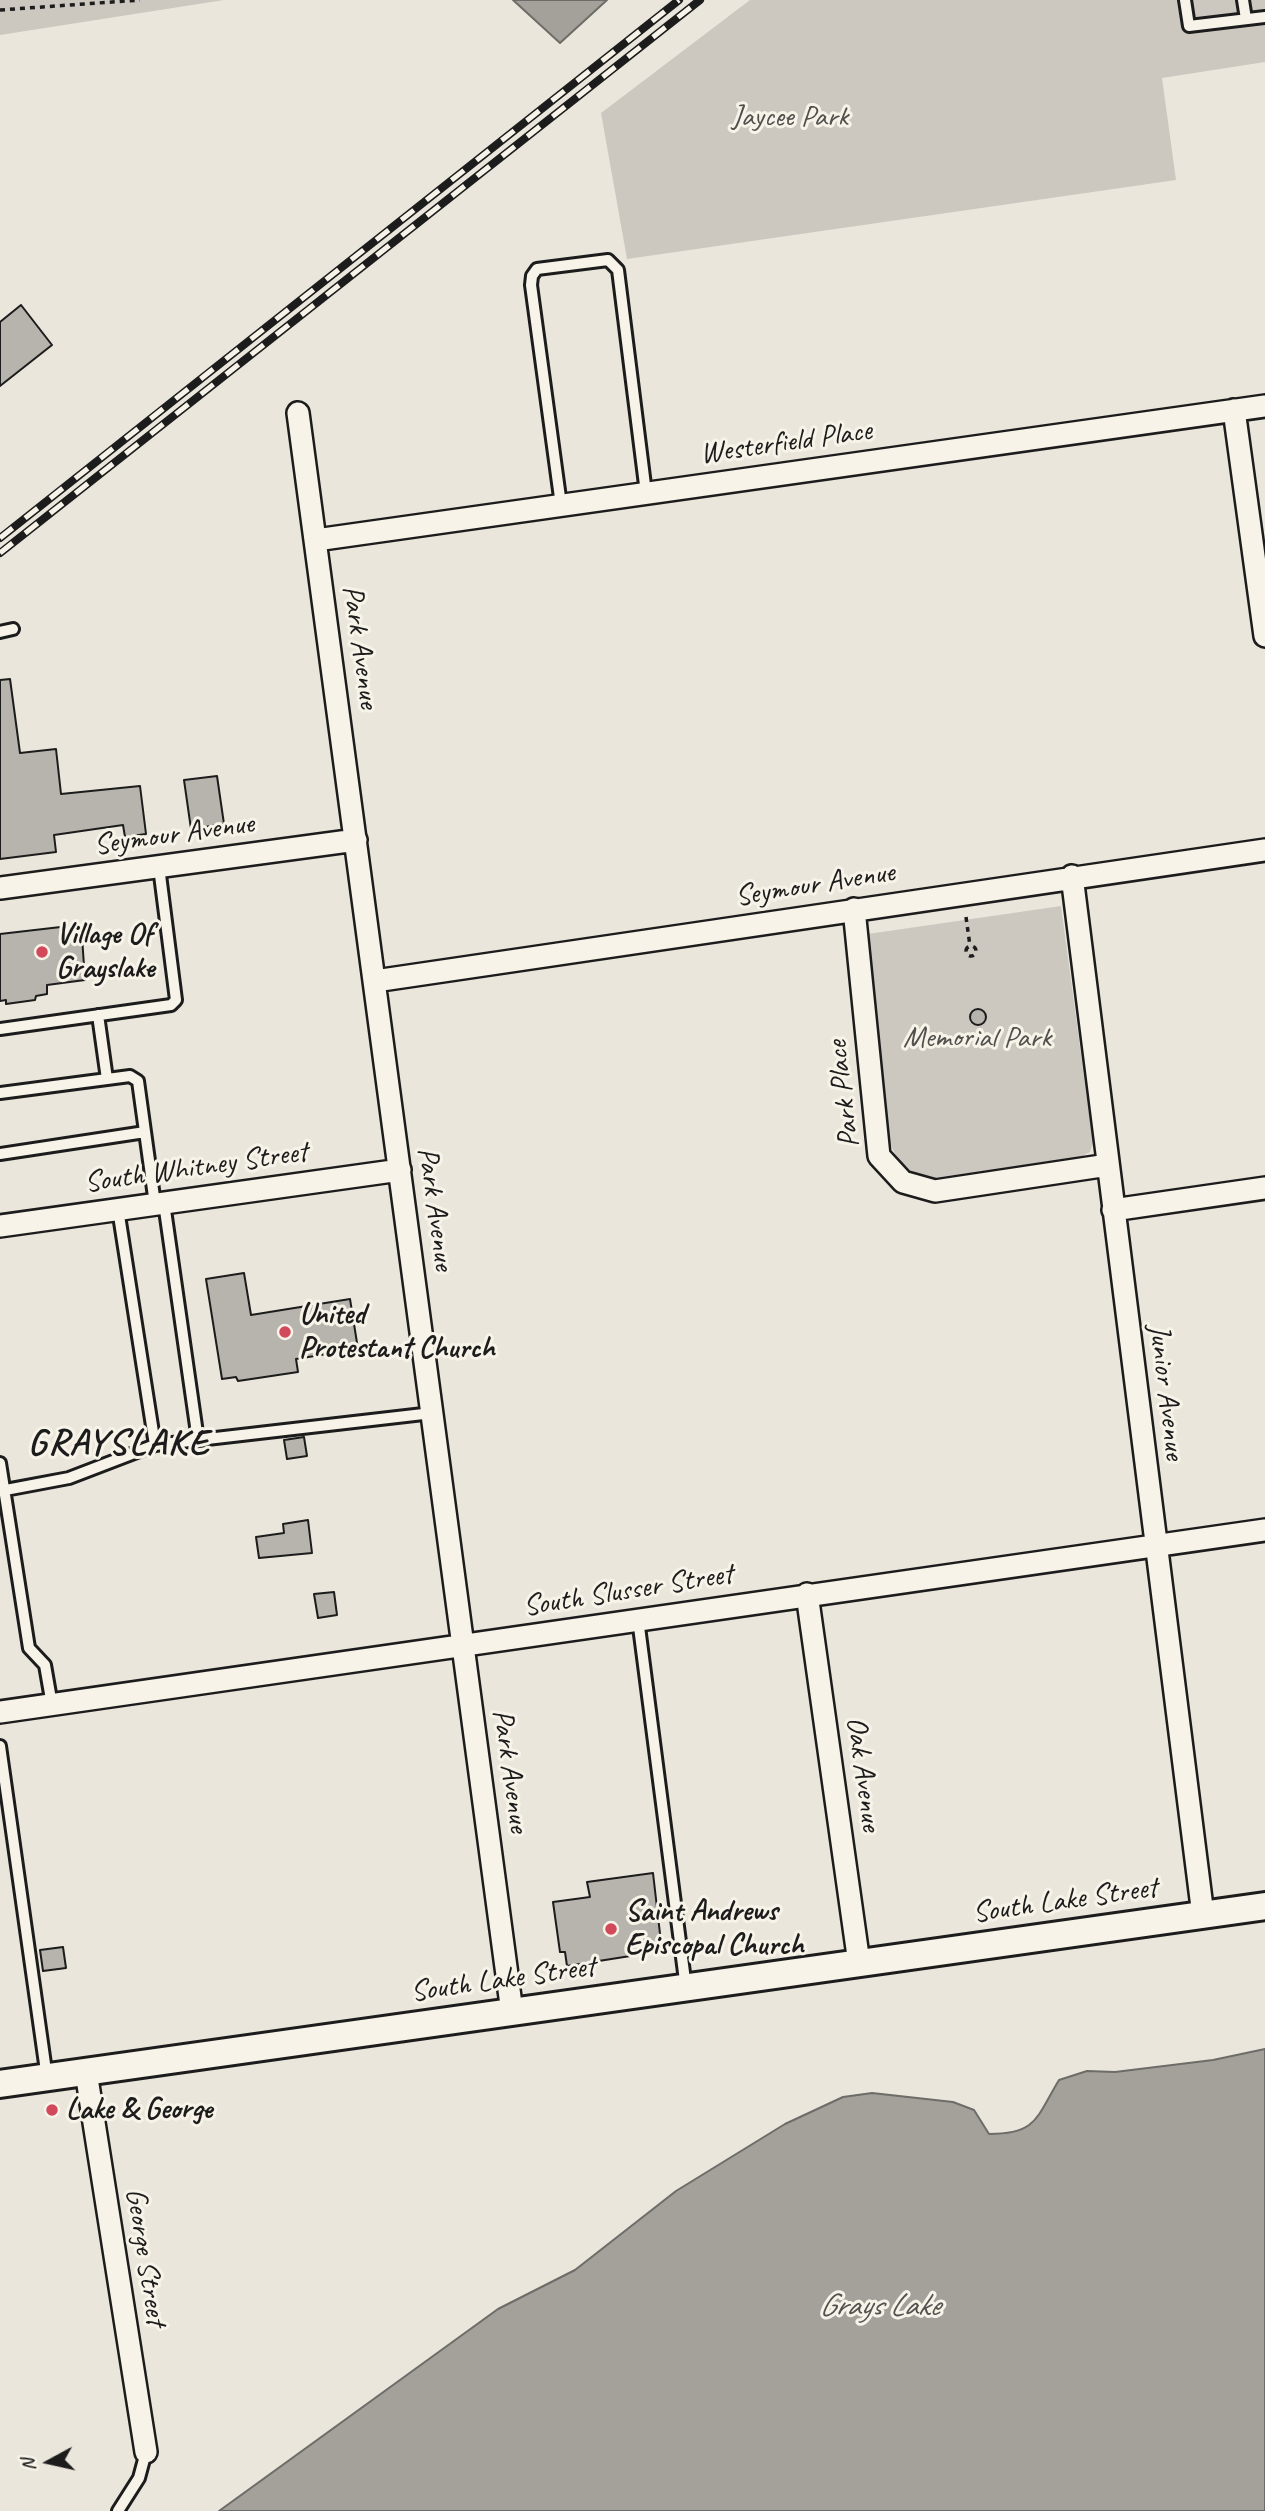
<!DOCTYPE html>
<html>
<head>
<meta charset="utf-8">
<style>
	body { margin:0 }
	#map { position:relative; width:1265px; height:2511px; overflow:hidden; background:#eae6dc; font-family:Caveat,sans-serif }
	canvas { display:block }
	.north { position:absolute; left:14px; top:2427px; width:70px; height:70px; -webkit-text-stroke:5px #f7f3e8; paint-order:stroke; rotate:262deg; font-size:19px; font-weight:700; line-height:28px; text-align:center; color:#1c1c1c }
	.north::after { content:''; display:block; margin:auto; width:24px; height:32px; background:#1c1c1c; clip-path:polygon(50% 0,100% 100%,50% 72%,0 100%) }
</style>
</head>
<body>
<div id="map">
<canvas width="1265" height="2511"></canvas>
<div class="north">N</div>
</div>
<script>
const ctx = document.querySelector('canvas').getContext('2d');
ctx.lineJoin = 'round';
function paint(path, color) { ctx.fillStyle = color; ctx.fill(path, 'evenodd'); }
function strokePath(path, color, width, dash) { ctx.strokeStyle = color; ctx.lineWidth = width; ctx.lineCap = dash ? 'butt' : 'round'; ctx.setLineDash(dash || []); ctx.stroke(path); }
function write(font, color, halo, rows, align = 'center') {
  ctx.font = font + ' Caveat,sans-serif'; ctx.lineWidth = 6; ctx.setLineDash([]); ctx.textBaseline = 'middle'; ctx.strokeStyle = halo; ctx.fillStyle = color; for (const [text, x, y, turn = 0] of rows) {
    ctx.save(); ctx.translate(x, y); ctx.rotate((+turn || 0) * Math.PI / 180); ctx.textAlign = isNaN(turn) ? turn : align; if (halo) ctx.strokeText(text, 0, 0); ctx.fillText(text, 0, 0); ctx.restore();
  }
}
const green = new Path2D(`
	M0,0H224L0,35Z
	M750,0H1265V62L1162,78L1176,180L627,259L601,113Z
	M1061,906L1093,1143L1090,1152L1078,1158L934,1178C911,1175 897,1164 890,1142L861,935Z`);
const water = new Path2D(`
	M513,0H607L560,43Z
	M1265,2049V2511H219L498,2309L575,2270L676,2191L785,2124L843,2097L872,2093L953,2102L974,2110L989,2134C1037,2134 1036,2118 1059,2080L1087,2071L1115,2072L1213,2060Z`);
const building = new Path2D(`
	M21,305L52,345L0,386V322Z
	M10,679L20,753L56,749L61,794L140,786L146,834L125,837L123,825L54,835L56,852L0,859V680Z
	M217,776L224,824L191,829L184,780Z
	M78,925L79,938L82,937L85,980L47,985V994L36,996L35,1000L6,1004V1000L0,1001V934Z
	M970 1017a8 8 0 1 1 16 0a8 8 0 1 1-16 0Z
	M244,1273L251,1315L350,1299L358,1349L296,1359L298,1372L238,1381L236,1377L222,1379L206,1279Z
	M304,1437L307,1456L287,1459L284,1440Z
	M308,1520L312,1553L259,1558L256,1537L284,1533L283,1524Z
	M334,1592L337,1615L318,1618L314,1594Z
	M653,1873L662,1951L567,1966L565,1952H560L553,1902L590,1897L587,1882Z
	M63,1947L66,1968L43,1971L40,1950Z`);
const path = new Path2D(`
	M0,10L140,0
	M966,917L970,946
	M966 951a5 5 0 1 1 10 0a5 5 0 1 1-10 0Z`);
const service = new Path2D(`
	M1185,0L1189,26L1265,17
	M1243,0L1246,19
	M561,505L531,285L532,276L537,269L608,260L618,270L646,493
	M0,632L13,629
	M98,1015L107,1079
	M0,1029L171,1005L176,1000L159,867
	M0,1093L130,1076L138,1081L155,1204
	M0,1154L145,1132
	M164,1203L198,1440
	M118,1209L155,1445
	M0,1463L29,1648L45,1665L52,1705
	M0,1491L69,1478L155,1445L432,1413
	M638,1619L686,1988
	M0,1746L47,2078
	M118,2511L139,2478L146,2452`);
const minor = new Path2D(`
	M1234,410L1265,636
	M298,413L512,2012
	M316,540L1265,406
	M1072,876L1203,1915
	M0,888L356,840
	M854,909L879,1156L903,1182L935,1191L1108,1165
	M375,981L1265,850
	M1113,1210L1265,1188
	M0,1226L400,1170
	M807,1594L859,1963
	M0,1712L1265,1530
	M86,2072L146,2452`);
const tertiary = new Path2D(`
	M0,2084L1265,1906`);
const rail = new Path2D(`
	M0,538L679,0
	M0,553L700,0`);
const markers = [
	[42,952,7,"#d1495b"],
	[285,1332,7,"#d1495b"],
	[611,1929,7,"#d1495b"],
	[52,2110,7,"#d1495b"]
];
const parkNames = [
	["Jaycee Park",790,117],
	["Memorial Park",977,1038]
];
const streetNames = [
	["Westerfield Place",786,443,-8],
	["Park Avenue",360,647,82],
	["Seymour Avenue",174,835,-8],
	["Seymour Avenue",815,885,-9],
	["Park Place",844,1094,-97],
	["South Whitney Street",196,1168,-8],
	["Park Avenue",435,1209,82],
	["Junior Avenue",1166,1392,83],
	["South Slusser Street",628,1591,-9],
	["Park Avenue",510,1771,82],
	["Oak Avenue",863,1774,82],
	["South Lake Street",1065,1901,-8],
	["South Lake Street",503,1980,-8],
	["George Street",145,2257,81]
];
const poiNames = [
	["Village Of",56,935],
	["Grayslake",56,969],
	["United",299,1315],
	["Protestant Church",299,1349],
	["Saint Andrews",625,1912],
	["Episcopal Church",625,1946],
	["Lake & George",66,2110]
];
const waterNames = [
	["Grays Lake",879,2307]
];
const districtNames = [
	["GRAYSLAKE",119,1444]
];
paint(green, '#ccc8c0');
paint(water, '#a3a19a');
strokePath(water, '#6d6c68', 2);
paint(building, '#b6b4ac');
strokePath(building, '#1c1c1c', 2);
strokePath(service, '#1c1c1c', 16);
strokePath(minor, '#1c1c1c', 26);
strokePath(tertiary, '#1c1c1c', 32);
strokePath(path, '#1c1c1c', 3.5, [5, 5]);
strokePath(service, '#f7f3e8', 10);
strokePath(minor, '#f7f3e8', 21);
strokePath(tertiary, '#f7f3e8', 26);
strokePath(rail, '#1c1c1c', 8);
strokePath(rail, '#f7f3e8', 5, [16]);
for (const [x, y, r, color] of markers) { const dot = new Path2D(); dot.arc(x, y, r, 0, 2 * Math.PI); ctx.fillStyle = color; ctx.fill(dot); strokePath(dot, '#f7f3e8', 2.5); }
write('30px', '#51504d', '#f7f3e8', parkNames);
write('30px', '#1c1c1c', '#f7f3e8', streetNames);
write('bold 30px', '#1c1c1c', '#f7f3e8', poiNames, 'left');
write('italic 32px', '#52514e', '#f7f3e8', waterNames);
ctx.letterSpacing = '2px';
write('bold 37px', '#1c1c1c', '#f7f3e8', districtNames);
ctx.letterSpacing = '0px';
</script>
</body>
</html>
